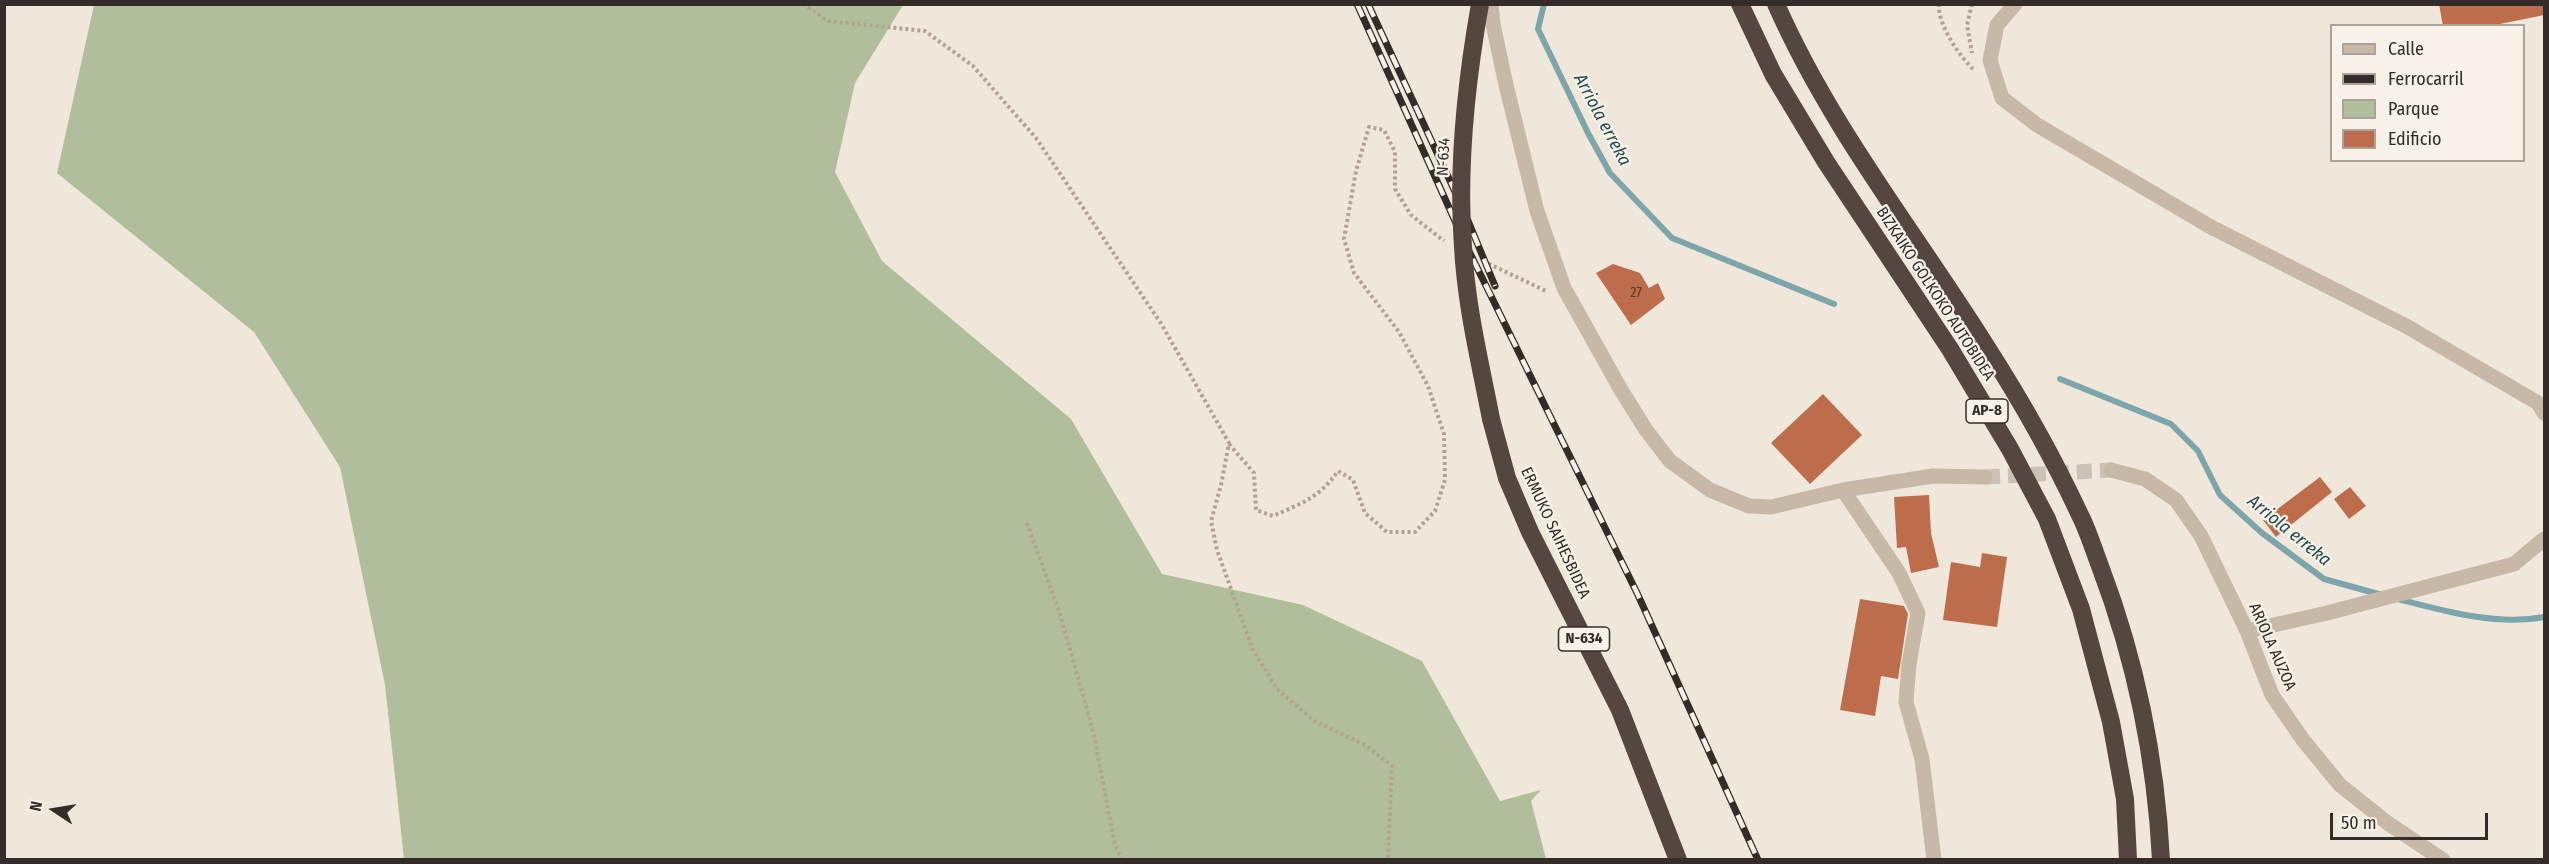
<!DOCTYPE html>
<html>
<head>
<meta charset="utf-8">
<style>
	body { margin:0 }
	#map { position:relative; width:2549px; height:864px; overflow:hidden; background:#f0e7db; font-family:"Fira Sans Condensed",sans-serif }
	canvas { display:block }
	.frame { position:absolute; inset:0; border:6px solid #342c28; pointer-events:none }
	.legend { position:absolute; left:2330px; top:24px; width:195px; height:138px; box-sizing:border-box; background:#f8f1e7; border:2px solid #aaa29b; margin:0; padding:8px 10px; list-style:none; font-size:18px; color:#342c28 }
	.legend li { display:flex; align-items:center; gap:12px; height:30px }
	.legend b { width:30px; border:2px solid #aaa29b }
	.north { position:absolute; left:24px; top:780px; width:60px; height:60px; -webkit-text-stroke:4px #f8f1e7; paint-order:stroke; rotate:282deg; font-size:16px; font-weight:700; line-height:24px; text-align:center; color:#342c28 }
	.north::after { content:''; display:block; margin:auto; width:21px; height:27px; background:#342c28; clip-path:polygon(50% 0,100% 100%,50% 72%,0 100%) }
	.scale { position:absolute; left:2330px; top:813px; width:158px; height:27px; box-sizing:border-box; border:3px solid #342c28; border-top:0; padding-left:8px; font-size:18px; line-height:21px; white-space:nowrap; color:#342c28; -webkit-text-stroke:4px #f8f1e7; paint-order:stroke }
</style>
</head>
<body>
<div id="map">
<canvas width="2549" height="864"></canvas>
<div class="frame"></div>
<ul class="legend">
<li><b style="height:8px;background:#c7b8a8"></b>Calle</li>
<li><b style="height:8px;background:#342c28"></b>Ferrocarril</li>
<li><b style="height:16px;background:#b1be9c"></b>Parque</li>
<li><b style="height:16px;background:#bd6d4c"></b>Edificio</li>
</ul>
<div class="north">N</div>
<div class="scale">50 m</div>
</div>
<script>
const ctx = document.querySelector('canvas').getContext('2d');
ctx.lineJoin = 'round';
function paint(path, color) { ctx.fillStyle = color; ctx.fill(path, 'evenodd'); }
function strokePath(path, color, width, dash) { ctx.strokeStyle = color; ctx.lineWidth = width; ctx.lineCap = dash ? 'butt' : 'round'; ctx.setLineDash(dash || []); ctx.stroke(path); }
function write(font, color, halo, rows, align = 'center') {
  ctx.font = font + ' "Fira Sans Condensed",sans-serif'; ctx.lineWidth = 4.5; ctx.setLineDash([]); ctx.textBaseline = 'middle'; ctx.strokeStyle = halo; ctx.fillStyle = color; for (const [text, x, y, turn = 0] of rows) {
    ctx.save(); ctx.translate(x, y); ctx.rotate((+turn || 0) * Math.PI / 180); ctx.textAlign = isNaN(turn) ? turn : align; if (halo) ctx.strokeText(text, 0, 0); ctx.fillText(text, 0, 0); ctx.restore();
  }
}
const green = new Path2D(`
	M94,5H903L855,83L835,172L882,261L1071,419L1162,574L1303,605L1422,661L1500,801L1541,790L1531,801L1546,859H404L385,685L340,467L254,332L57,173Z`);
const stream = new Path2D(`
	M1544,4L1538,29L1588,133L1610,173L1672,238L1834,304
	M2060,379L2171,424L2198,451L2220,495L2262,533L2324,579L2382,595
	M2398,599C2444,611 2496,626 2544,617`);
const building = new Path2D(`
	M2439,4H2544V15L2490,26H2443Z
	M1613,264L1640,273L1649,288L1658,283L1665,299L1631,325L1596,273Z
	M1823,394L1862,435L1810,484L1771,443Z
	M2320,477L2332,492L2276,537L2263,520Z
	M2350,487L2366,506L2349,519L2334,499Z
	M1929,495L1931,533L1939,567L1911,573L1906,547L1897,548L1894,497Z
	M1982,553L2007,557L1997,627L1943,620L1951,562L1980,567Z
	M1860,599L1904,606L1908,614L1898,679L1881,676L1875,716L1840,710Z`);
const minorTunnel = new Path2D(`
	M1985,477L2111,470`);
const path = new Path2D(`
	M803,4L828,21L925,31L973,66L1036,138L1162,325L1229,443L1221,485L1211,521L1217,550L1253,650L1277,689L1316,722L1367,746L1392,766L1388,860
	M1939,4C1937,24 1960,57 1974,70
	M1972,4L1967,25L1972,53
	M1483,261L1546,291
	M1229,444L1254,473L1256,510L1273,516C1302,503 1319,498 1338,471L1353,480L1365,513L1387,532H1415L1435,511L1445,480L1444,434L1428,386L1399,332L1354,273L1344,239L1356,171L1369,127L1384,130L1395,152V189L1411,215L1444,241
	M1027,523L1060,614L1093,731L1115,845L1122,860`);
const minor = new Path2D(`
	M1491,4L1493,24L1506,85L1537,211L1564,288L1621,390L1646,430L1670,461L1710,490L1749,506L1771,507L1843,490L1933,476L1985,477
	M2015,4L1997,25L1990,60L2002,98L2037,125L2211,227L2406,326L2538,403L2544,413
	M2111,470L2145,479L2176,500L2201,536L2247,631L2272,695L2303,740L2340,785L2389,824L2443,860
	M1843,490L1899,573L1918,613L1909,664L1906,702L1922,759L1934,860
	M2247,631L2327,613L2514,564L2544,539`);
const highway = new Path2D(`
	M1740,4L1773,74L1826,162L1950,349L2010,449L2047,519L2081,609L2111,722L2125,799L2128,860
	M1776,4C1830,127 1915,233 1986,346C2020,399 2052,455 2079,513C2088,530 2093,548 2100,566C2136,661 2156,759 2161,860
	M1491,419L1507,478L1530,532L1620,710L1678,860`);
const rail = new Path2D(`
	M1357,4L1465,243L1638,595L1758,860
	M1368,4L1464,211L1495,286`);
const highwayBridge = new Path2D(`
	M1480,4C1466,83 1457,166 1463,247C1466,305 1480,362 1491,419`);
const numberNames = [
	["27",1636,293]
];
const shields = [
	[1987,411,42],
	[1584,639,51]
];
const shieldNames = [
	["AP-8",1987,411],
	["N-634",1584,639]
];
const streetNames = [
	["N-634",1444,157,-87],
	["BIZKAIKO GOLKOKO AUTOBIDEA",1935,294,57],
	["ERMUKO SAIHESBIDEA",1555,533,65],
	["ARIOLA AUZOA",2272,647,66]
];
const waterNames = [
	["Arriola erreka",1602,120,62],
	["Arriola erreka",2289,531,39]
];
paint(green, '#b1be9c');
strokePath(stream, '#7ca6ab', 6);
paint(building, '#bd6d4c');
strokePath(minorTunnel, '#cac2b7', 15, [15, 8]);
strokePath(path, '#b3a292', 4, [3, 3]);
strokePath(minor, '#c7b8a8', 15);
strokePath(highway, '#55473f', 18);
strokePath(rail, '#342c28', 7);
strokePath(rail, '#f8f1e7', 4.5, [14]);
strokePath(highwayBridge, '#55473f', 18);
write('14px', '#563c31', null, numberNames);
for (const [x, y, w] of shields) { const box = new Path2D(); box.roundRect(x - w / 2, y - 12, w, 24, 4.5); ctx.fillStyle = '#f8f1e7'; ctx.fill(box); strokePath(box, '#342c28', 1.5); }
write('bold 15px', '#342c28', null, shieldNames);
write('16px', '#342c28', '#f8f1e7', streetNames);
write('italic 18px', '#204d53', '#f8f1e7', waterNames);
</script>
</body>
</html>
